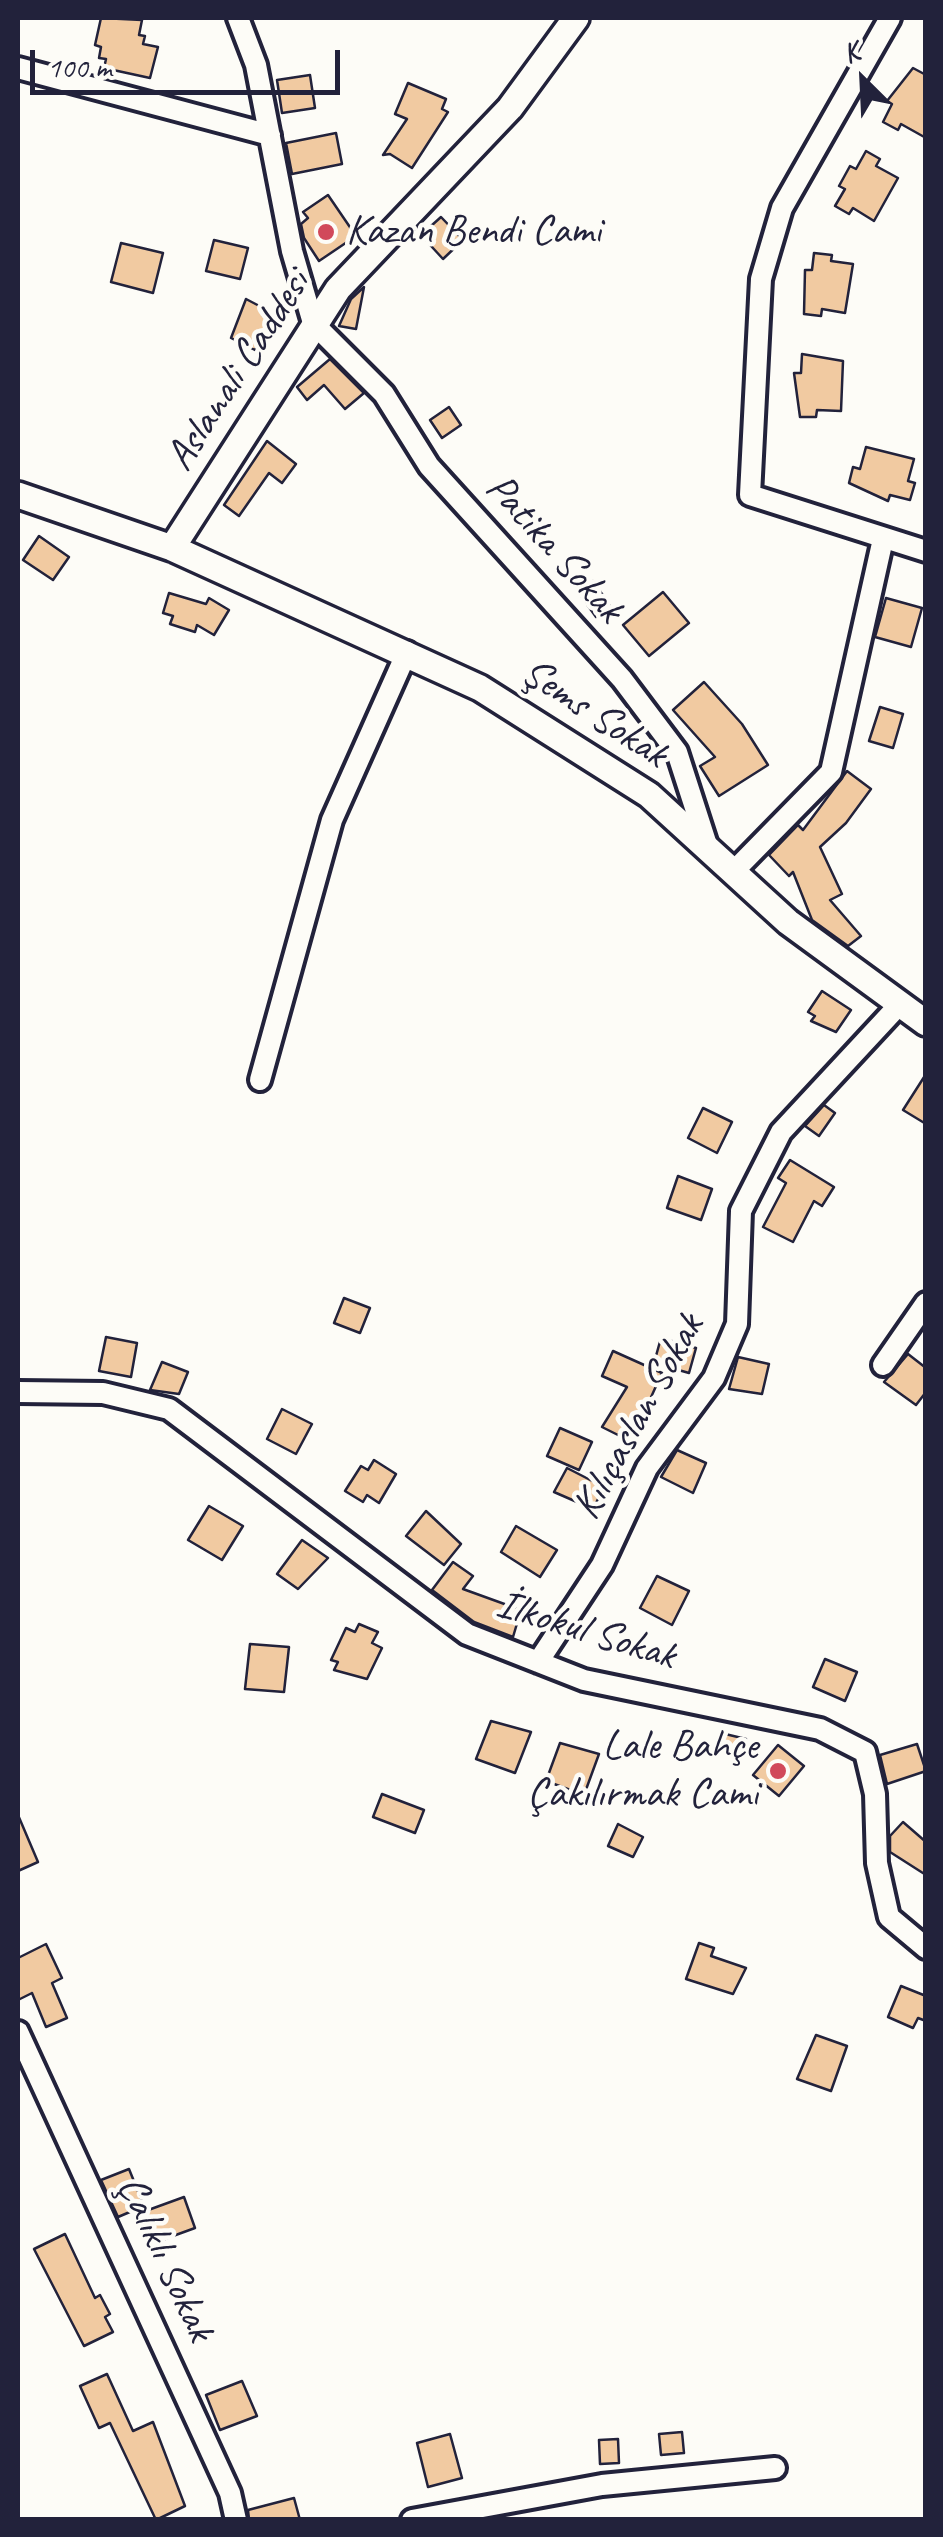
<!DOCTYPE html>
<html>
<head>
<meta charset="utf-8">
<style>
	body { margin:0 }
	#map { position:relative; width:943px; height:2537px; overflow:hidden; background:#fdfcf7; font-family:Caveat,sans-serif }
	canvas { display:block }
	.frame { position:absolute; inset:0; border:20px solid #22223b; pointer-events:none }
	.north { position:absolute; left:813px; top:30px; width:100px; height:100px; -webkit-text-stroke:8px #fdfcf7; paint-order:stroke; rotate:336deg; font-size:28px; font-weight:700; line-height:40px; text-align:center; color:#22223b }
	.north::after { content:''; display:block; margin:auto; width:35px; height:45px; background:#22223b; clip-path:polygon(50% 0,100% 100%,50% 72%,0 100%) }
	.scale { position:absolute; left:30px; top:50px; width:310px; height:45px; box-sizing:border-box; border:5px solid #22223b; border-top:0; padding-left:12px; font-size:30px; line-height:35px; white-space:nowrap; color:#22223b; -webkit-text-stroke:8px #fdfcf7; paint-order:stroke }
</style>
</head>
<body>
<div id="map">
<canvas width="943" height="2537"></canvas>
<div class="frame"></div>
<div class="north">K</div>
<div class="scale">100 m</div>
</div>
<script>
const ctx = document.querySelector('canvas').getContext('2d');
ctx.lineJoin = 'round';
function paint(path, color) { ctx.fillStyle = color; ctx.fill(path, 'evenodd'); }
function strokePath(path, color, width, dash) { ctx.strokeStyle = color; ctx.lineWidth = width; ctx.lineCap = dash ? 'butt' : 'round'; ctx.setLineDash(dash || []); ctx.stroke(path); }
function write(font, color, halo, rows, align = 'center') {
  ctx.font = font + ' Caveat,sans-serif'; ctx.lineWidth = 9; ctx.setLineDash([]); ctx.textBaseline = 'middle'; ctx.strokeStyle = halo; ctx.fillStyle = color; for (const [text, x, y, turn = 0] of rows) {
    ctx.save(); ctx.translate(x, y); ctx.rotate((+turn || 0) * Math.PI / 180); ctx.textAlign = isNaN(turn) ? turn : align; if (halo) ctx.strokeText(text, 0, 0); ctx.fillText(text, 0, 0); ctx.restore();
  }
}
const building = new Path2D(`
	M101,18L142,20L139,35L145,36L143,44L158,47L150,78L104,68L106,59L99,58L101,47L95,45Z
	M913,68L926,75V138L901,124L898,130L883,122L892,104L887,101Z
	M310,75L315,108L282,113L277,80Z
	M408,83L446,99L442,109L448,112L412,168L390,154L383,155L407,119L395,114Z
	M336,133L342,164L292,174L286,143Z
	M866,151L880,159L876,166L898,178L874,221L853,208L849,214L835,206L845,189L839,186L850,166L856,169Z
	M328,195L356,236L319,261L304,238L301,224L308,218L303,212Z
	M441,217L463,240L443,259L421,235Z
	M214,240L248,248L240,279L206,271Z
	M121,243L163,253L153,293L111,282Z
	M814,253L832,255L831,261L853,264L845,313L822,309L821,316L804,314L805,270H812Z
	M364,287L356,329L339,326L351,299Z
	M246,299L267,310L263,316L273,321L255,350L231,338Z
	M802,354L843,361L841,411L817,410L816,417H800L794,373H801Z
	M330,359L364,393L345,409L324,385L307,400L297,387Z
	M449,407L461,425L442,438L430,420Z
	M267,441L296,464L282,483L269,473L239,516L224,505Z
	M866,447L914,459L908,481L915,483L910,500L890,495L888,501L849,483L853,467L860,469Z
	M39,536L69,557L53,580L23,560Z
	M593,581L611,607L596,617L578,592Z
	M663,592L689,623L649,656L623,625Z
	M169,593L206,604L209,598L229,610L214,635L197,625L195,632L170,624L173,616L163,613Z
	M886,598L922,608L911,647L875,637Z
	M704,682L742,724L768,765L719,796L700,766L715,757L673,710Z
	M880,707L903,714L893,748L869,741Z
	M847,771L871,789L846,823L820,847L842,894L830,900L861,936L848,946L812,920L793,872L789,876L769,855L798,825L803,830Z
	M822,991L851,1010L836,1032L811,1021L815,1016L808,1012Z
	M926,1074V1124L903,1110Z
	M824,1105L835,1113L819,1136L805,1126Z
	M703,1108L732,1122L717,1153L688,1138Z
	M790,1160L834,1187L822,1206L814,1201L793,1242L763,1227L786,1183L778,1178Z
	M678,1176L712,1189L701,1220L667,1208Z
	M344,1298L370,1308L360,1333L334,1323Z
	M106,1337L137,1343L131,1377L99,1371Z
	M661,1338L696,1348L689,1373L654,1363Z
	M613,1351L662,1373L647,1406L653,1409L632,1442L602,1427L627,1387L602,1376Z
	M908,1354L926,1368V1392L916,1405L884,1382Z
	M738,1357L769,1364L762,1394L729,1389Z
	M162,1362L188,1372L179,1394L150,1390Z
	M282,1409L312,1424L296,1454L267,1439Z
	M560,1428L592,1442L579,1470L547,1456Z
	M677,1450L706,1463L693,1493L661,1477Z
	M374,1460L396,1474L379,1503L367,1495L363,1502L345,1491L361,1466L368,1470Z
	M567,1468L604,1487L593,1509L554,1492Z
	M209,1506L243,1526L222,1560L188,1540Z
	M426,1511L461,1544L444,1565L406,1536Z
	M516,1526L557,1550L540,1577L501,1552Z
	M302,1540L328,1558L298,1589L277,1574Z
	M453,1562L473,1576L463,1589L521,1610L513,1637L474,1622L432,1590Z
	M657,1576L689,1591L672,1625L640,1608Z
	M359,1624L378,1632L372,1643L382,1648L367,1679L334,1670L338,1662L331,1660L346,1628L355,1632Z
	M250,1644L289,1647L284,1692L245,1689Z
	M825,1659L857,1672L845,1701L813,1687Z
	M491,1721L531,1732L515,1773L476,1759Z
	M721,1733L746,1739L742,1758L716,1752Z
	M560,1743L599,1754L584,1795L546,1781Z
	M917,1744L926,1771L887,1784L880,1755Z
	M778,1745L804,1766L779,1796L753,1775Z
	M382,1794L424,1810L415,1833L373,1817Z
	M18,1815L38,1862L18,1871Z
	M903,1822L926,1842V1875L890,1852V1836Z
	M618,1824L643,1837L633,1857L608,1846Z
	M699,1943L714,1948L711,1956L746,1968L733,1994L686,1979Z
	M46,1944L62,1978L52,1983L67,2018L46,2027L32,1993L18,2000V1958Z
	M901,1986L926,1996V2021L918,2018L913,2028L888,2017Z
	M816,2035L847,2046L831,2091L797,2079Z
	M129,2169L144,2206L118,2217L101,2180Z
	M184,2197L195,2228L151,2244L140,2213Z
	M65,2234L95,2298L100,2295L110,2314L105,2317L113,2332L84,2346L34,2249Z
	M107,2374L133,2431L153,2422L185,2506L156,2520L110,2423L99,2428L80,2386Z
	M242,2381L257,2416L220,2430L206,2395Z
	M682,2432L684,2453L661,2455L659,2434Z
	M450,2434L462,2478L428,2487L417,2443Z
	M618,2439L619,2463L600,2464L599,2440Z
	M294,2498L300,2520H249L248,2510Z`);
const minor = new Path2D(`
	M238,18L256,65L292,251L313,323L384,394L429,466L622,679L677,752L707,845
	M890,18L782,208L761,279L750,495L926,551
	M18,68L270,135
	M735,870L831,772L883,539
	M260,1080L332,820L407,652
	M883,1365L926,1303
	M18,1392L103,1393L169,1409L467,1634L584,1680L820,1729L865,1752L875,1794L877,1863L889,1917L926,1948
	M538,1662L602,1565L647,1468L714,1378L737,1324L741,1211L781,1132L899,1005
	M18,2032L230,2493L236,2520
	M412,2520L602,2485L775,2468`);
const tertiary = new Path2D(`
	M18,495L172,548L480,688L649,795L788,922L926,1023
	M172,548L338,289L510,108L576,18`);
const markers = [
	[326,232,10,"#d1495b"],
	[778,1771,10,"#d1495b"]
];
const poiNames = [
	["Kazan Bendi Cami",346,232],
	["Lale Bahçe",758,1747,"right"],
	["Çakılırmak Cami",758,1795,"right"]
];
const streetNames = [
	["Aslanali Caddesi",239,371,-57],
	["Patika Sokak",554,549,48],
	["Şems Sokak",594,714,33],
	["Kılıçaslan Sokak",639,1417,-61],
	["İlkokul Sokak",586,1631,17],
	["Çalıklı Sokak",165,2259,65]
];
paint(building, '#f1caa1');
strokePath(building, '#22223b', 2.5);
strokePath(minor, '#22223b', 28);
strokePath(tertiary, '#22223b', 32);
strokePath(minor, '#fdfcf7', 20);
strokePath(tertiary, '#fdfcf7', 25);
for (const [x, y, r, color] of markers) { const dot = new Path2D(); dot.arc(x, y, r, 0, 2 * Math.PI); ctx.fillStyle = color; ctx.fill(dot); strokePath(dot, '#fdfcf7', 4); }
write('42px', '#22223b', '#fdfcf7', poiNames, 'left');
write('42px', '#22223b', '#fdfcf7', streetNames);
</script>
</body>
</html>
